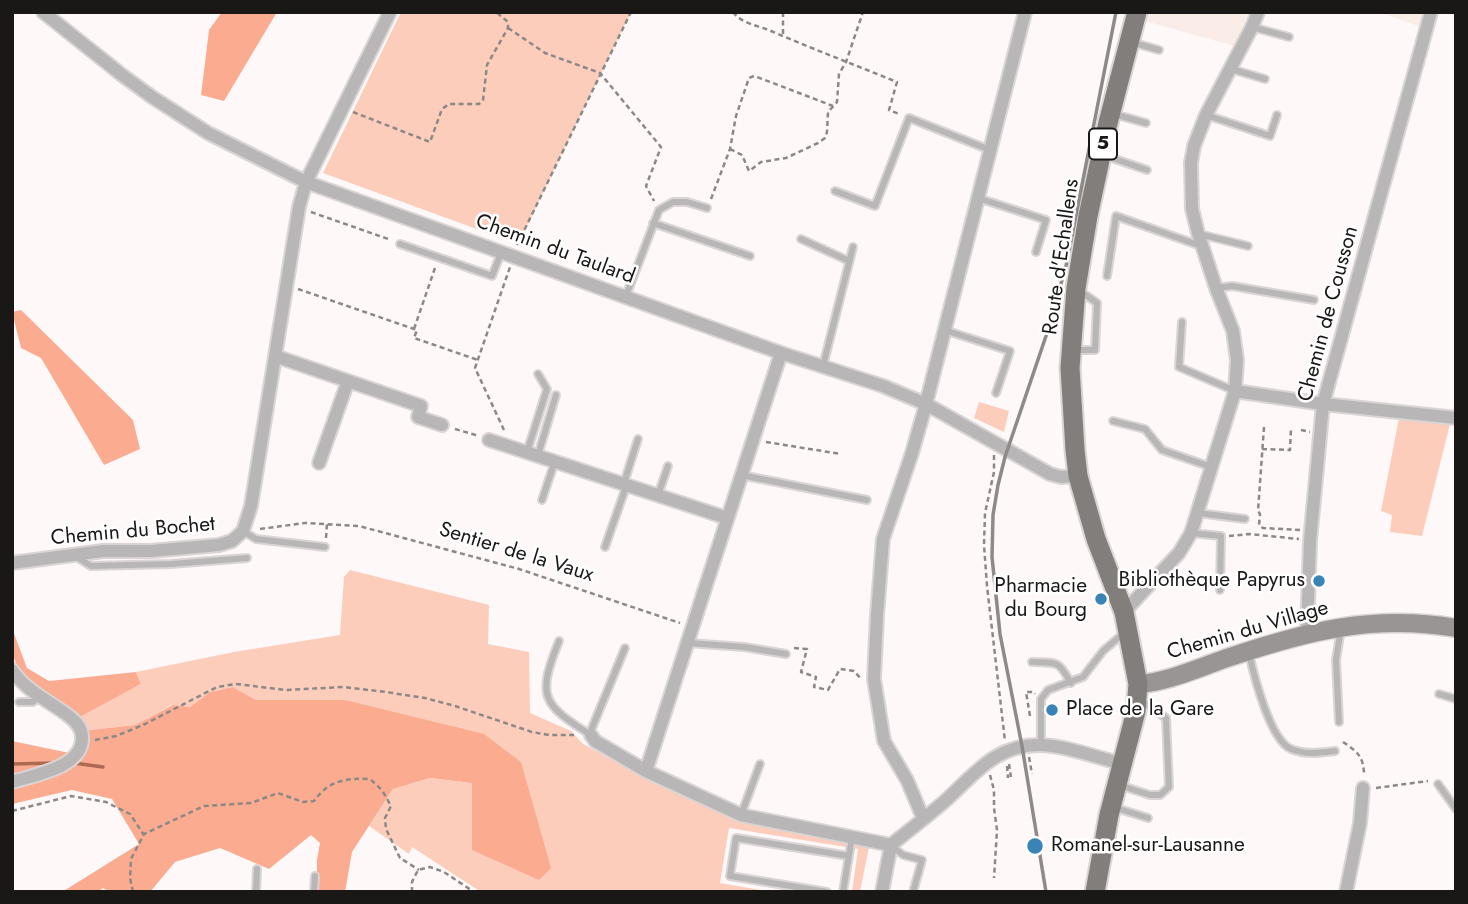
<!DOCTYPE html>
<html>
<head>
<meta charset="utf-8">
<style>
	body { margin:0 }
	#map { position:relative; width:1468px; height:904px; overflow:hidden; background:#fef9f8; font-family:Jost,sans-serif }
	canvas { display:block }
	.frame { position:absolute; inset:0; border:14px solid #1a1817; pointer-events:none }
</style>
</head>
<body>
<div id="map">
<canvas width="1468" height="904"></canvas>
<div class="frame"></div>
</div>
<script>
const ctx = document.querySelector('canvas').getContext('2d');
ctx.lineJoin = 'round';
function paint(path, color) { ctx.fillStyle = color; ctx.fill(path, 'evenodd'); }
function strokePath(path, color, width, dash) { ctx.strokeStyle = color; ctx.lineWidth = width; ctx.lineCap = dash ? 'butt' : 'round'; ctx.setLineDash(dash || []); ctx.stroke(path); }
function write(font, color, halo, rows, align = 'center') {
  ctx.font = font + ' Jost,sans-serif'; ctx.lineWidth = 5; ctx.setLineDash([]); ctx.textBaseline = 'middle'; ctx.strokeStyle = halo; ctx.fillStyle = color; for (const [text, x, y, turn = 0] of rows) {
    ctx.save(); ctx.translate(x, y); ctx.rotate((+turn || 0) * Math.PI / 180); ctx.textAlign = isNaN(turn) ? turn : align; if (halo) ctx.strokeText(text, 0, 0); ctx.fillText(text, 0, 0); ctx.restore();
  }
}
const built = new Path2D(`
	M1147,12H1249L1234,46L1145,21Z
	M1378,12H1425L1421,27Z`);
const green = new Path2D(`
	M401,12H631L518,244L323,173Z
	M979,402L1009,411L1004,432L974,418Z
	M1399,418L1450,424L1422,536L1390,532L1392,515L1381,511Z
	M350,570L489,605L488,644L529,652L530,713L571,731L583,744L652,782L754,823L871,837L860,892H852L858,849L729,828L720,883L772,892H481L412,847L409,854L369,826L393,789L430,778L472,783L521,762L345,700H256L233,687L210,692L190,707L172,705L135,725L89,730L80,717L141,684L136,672L234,652L340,635L344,577Z`);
const forest = new Path2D(`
	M222,12H277L224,101L201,95L209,30Z
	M21,310L133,420L140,449L104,465L41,358L21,348L12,312Z
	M12,628L27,668L49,681L136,672L141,684L80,717C67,708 24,682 19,671C12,658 12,643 12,628Z
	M233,687L256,700H345L484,734L521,762L551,868L539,880L472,850V783L430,778L393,789L352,852L345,892H317V860L320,843L311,835L269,869L220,848L175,862L150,892H109L103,888L98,892H62L139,844L112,799L72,790L12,804V741L84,756L89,730L135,725L173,705L190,707L210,692Z`);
const stream = new Path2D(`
	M74,763L103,767
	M12,764L56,763`);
const path = new Path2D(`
	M733,12C742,24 757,25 771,31C813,49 855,65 897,82L889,110L899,114
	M783,12V37
	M508,28L545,53L600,73L661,147L646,186L654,201
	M353,112L430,142L442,109L449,104H479L483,100L487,65L508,28V22L496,12
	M730,149L742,155L749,171L761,162L786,158L818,143L825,138L827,132L828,112L837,102L839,74L846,62L863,12
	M711,199L730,149L736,116L749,78L754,76L765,80L833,106
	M311,212L391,240
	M517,245L631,12
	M298,289L417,330L414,338L478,360
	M414,329L436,265
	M1264,427L1258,511L1260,514L1259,525L1263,528L1300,530
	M455,429L479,436
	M504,430L475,368L510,267
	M1301,430L1310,432
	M766,442L841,454
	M1262,449L1290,450L1291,429
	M994,455V472L985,513L984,545L987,586L1005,741
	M260,529L305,523L359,526L519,569L680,623
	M1229,536L1249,534L1299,539
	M326,538L327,523
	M794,648L807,649L801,672L816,677L814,687L828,690L840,669L854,671L862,680
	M1030,716L1026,692H1034L1035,694
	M95,740L116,736L143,725L217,687L236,684L286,690L343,687L386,692L425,698L455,706L532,732L549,735H574
	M1343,742C1358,752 1364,757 1364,776
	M1029,757L1032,774
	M1009,764L1011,777
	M1007,766L1008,778
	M990,775L994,790V808L997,830L994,878
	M1376,788L1428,781
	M12,811L71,796L106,802L130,814L144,835
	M133,892L130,878L131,859L144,834L204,806L251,803L278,793L303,802L314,801C329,780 346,778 370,779L382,790L391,806L385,818L386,829L400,858L419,870
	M412,892V882L418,870L430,867L444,872L474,892`);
const lane = new Path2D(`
	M1252,27L1289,37
	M1131,42L1159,50
	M1231,69L1265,79
	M1114,114L1146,123
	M1206,115L1270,136L1277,115
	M1106,156L1147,170
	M835,191L875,206L909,118L990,150
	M978,198L1046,220L1036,252
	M653,223L750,256
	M1199,234L1248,246
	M801,239L849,261
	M400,244L492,276L501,253
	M1107,276L1116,216L1201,246
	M1216,288L1232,286L1314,300
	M626,296L659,210L673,202H687L707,208
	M1182,322L1179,367L1235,391
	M944,330L1010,351L996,393
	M1075,350H1095L1097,303L1080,291
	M823,366L853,247
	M1113,421L1145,429L1162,450L1211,467
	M527,452L547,389L538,374
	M538,455L556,395
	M741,475L867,500
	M624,483L638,439
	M658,495L668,466
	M542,500L555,461
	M1198,513L1245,519
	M243,531L256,539L325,547
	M1191,533L1221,536L1220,590
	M605,547L627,484
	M75,556L91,566L171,564L247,558
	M559,641C537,696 541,704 591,735L592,728L625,648
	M688,643L744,647L786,654
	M1249,653C1254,676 1270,740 1291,749C1306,755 1319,753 1335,751
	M1032,662C1058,663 1058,660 1071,683
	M1439,694L1456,699
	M19,702H33L39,696
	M1339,722L1336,660L1341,629
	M1041,745V699L1048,690L1083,677L1103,651L1124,633
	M1438,784L1456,809
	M1119,785L1150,795H1160L1169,787L1166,718L1141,701
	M1113,807L1148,818
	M741,815L760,764
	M892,846L903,855L922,860L913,892
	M256,892L257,869
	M314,892L315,876
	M827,892L730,876L736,838L849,856
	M843,892L852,837`);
const street = new Path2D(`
	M43,12L122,75L152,97L208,133L306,182L781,353L883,386L926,404L1050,474L1061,477L1078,476
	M275,356L421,406L418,417L442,425
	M1235,391L1323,404L1456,418
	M489,440L727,518
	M319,463L348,381
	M12,563L103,551H151L219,545L232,541L243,531L251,506L299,207L306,182L390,12
	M1124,612L1179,553L1191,533L1235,391L1237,360L1233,331L1216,288L1198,233L1192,209L1191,163L1194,146L1206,115L1252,27L1258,12
	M1307,633L1310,541L1323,404L1431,12
	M12,670C25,690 47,700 66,714C75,720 83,728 82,740C80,768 34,775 12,782
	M591,735L595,741L646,771L741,815L891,845
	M646,771L781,353
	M923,818L907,780L884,741L874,679L877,615L883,539L912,453L926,404L1025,12
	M891,845C909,830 928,816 945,801C975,774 995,745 1039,745C1064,745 1098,758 1123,764
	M882,892L891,845
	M1346,892L1360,823L1363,788`);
const secondary = new Path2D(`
	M1138,684C1166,683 1203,666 1230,657C1308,631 1373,614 1456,628`);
const primary = new Path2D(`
	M1095,892L1109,815L1136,711L1138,684L1124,612L1096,539L1078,476L1075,450L1070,368L1076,288L1088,216L1108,123L1137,12`);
const rail = new Path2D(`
	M1046,892L1022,746L1000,634L992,557L993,515L998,485L1005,457L1046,336L1066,266L1116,12`);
const markers = [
	[1319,581,7,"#3983b7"],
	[1101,599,7,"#3983b7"],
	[1052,710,7,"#3983b7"],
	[1035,846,9,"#3983b7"]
];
const shields = [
	[1103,144,28]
];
const shieldNames = [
	["5",1103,144]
];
const streetNames = [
	["Chemin du Taulard",555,250,20],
	["Route d'Echallens",1062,257,-82],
	["Chemin de Cousson",1329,314,-75],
	["Chemin du Bochet",133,532,-5],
	["Sentier de la Vaux",516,553,17],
	["Chemin du Village",1248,631,-16]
];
const poiNames = [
	["Bibliothèque Papyrus",1305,581],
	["Pharmacie",1087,587],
	["du Bourg",1087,611],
	["Place de la Gare",1066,710,"left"],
	["Romanel-sur-Lausanne",1051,846,"left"]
];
paint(built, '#faede8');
paint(green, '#fdcdbc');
paint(forest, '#fbac90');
strokePath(stream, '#ad6951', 3.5);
strokePath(lane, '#dad5d4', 10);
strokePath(street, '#dad5d4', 16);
strokePath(secondary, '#dad5d4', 21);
strokePath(primary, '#dad5d4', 23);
strokePath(path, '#8b8887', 2.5, [5, 3.5]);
strokePath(lane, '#b8b6b6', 6);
strokePath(street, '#b8b6b6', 12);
strokePath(secondary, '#989594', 18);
strokePath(primary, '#817e7c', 19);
strokePath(rail, '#8e8a89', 3.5);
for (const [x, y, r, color] of markers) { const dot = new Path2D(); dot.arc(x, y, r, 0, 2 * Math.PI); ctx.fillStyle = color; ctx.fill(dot); strokePath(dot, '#fff', 2.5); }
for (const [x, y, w] of shields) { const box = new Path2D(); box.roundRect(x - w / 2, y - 15.5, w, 31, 5); ctx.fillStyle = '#fff'; ctx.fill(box); strokePath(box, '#1a1817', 2); }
write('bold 19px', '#1a1817', null, shieldNames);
write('21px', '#1a1817', '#fff', streetNames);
write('21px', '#1a1817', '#fff', poiNames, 'right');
</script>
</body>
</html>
